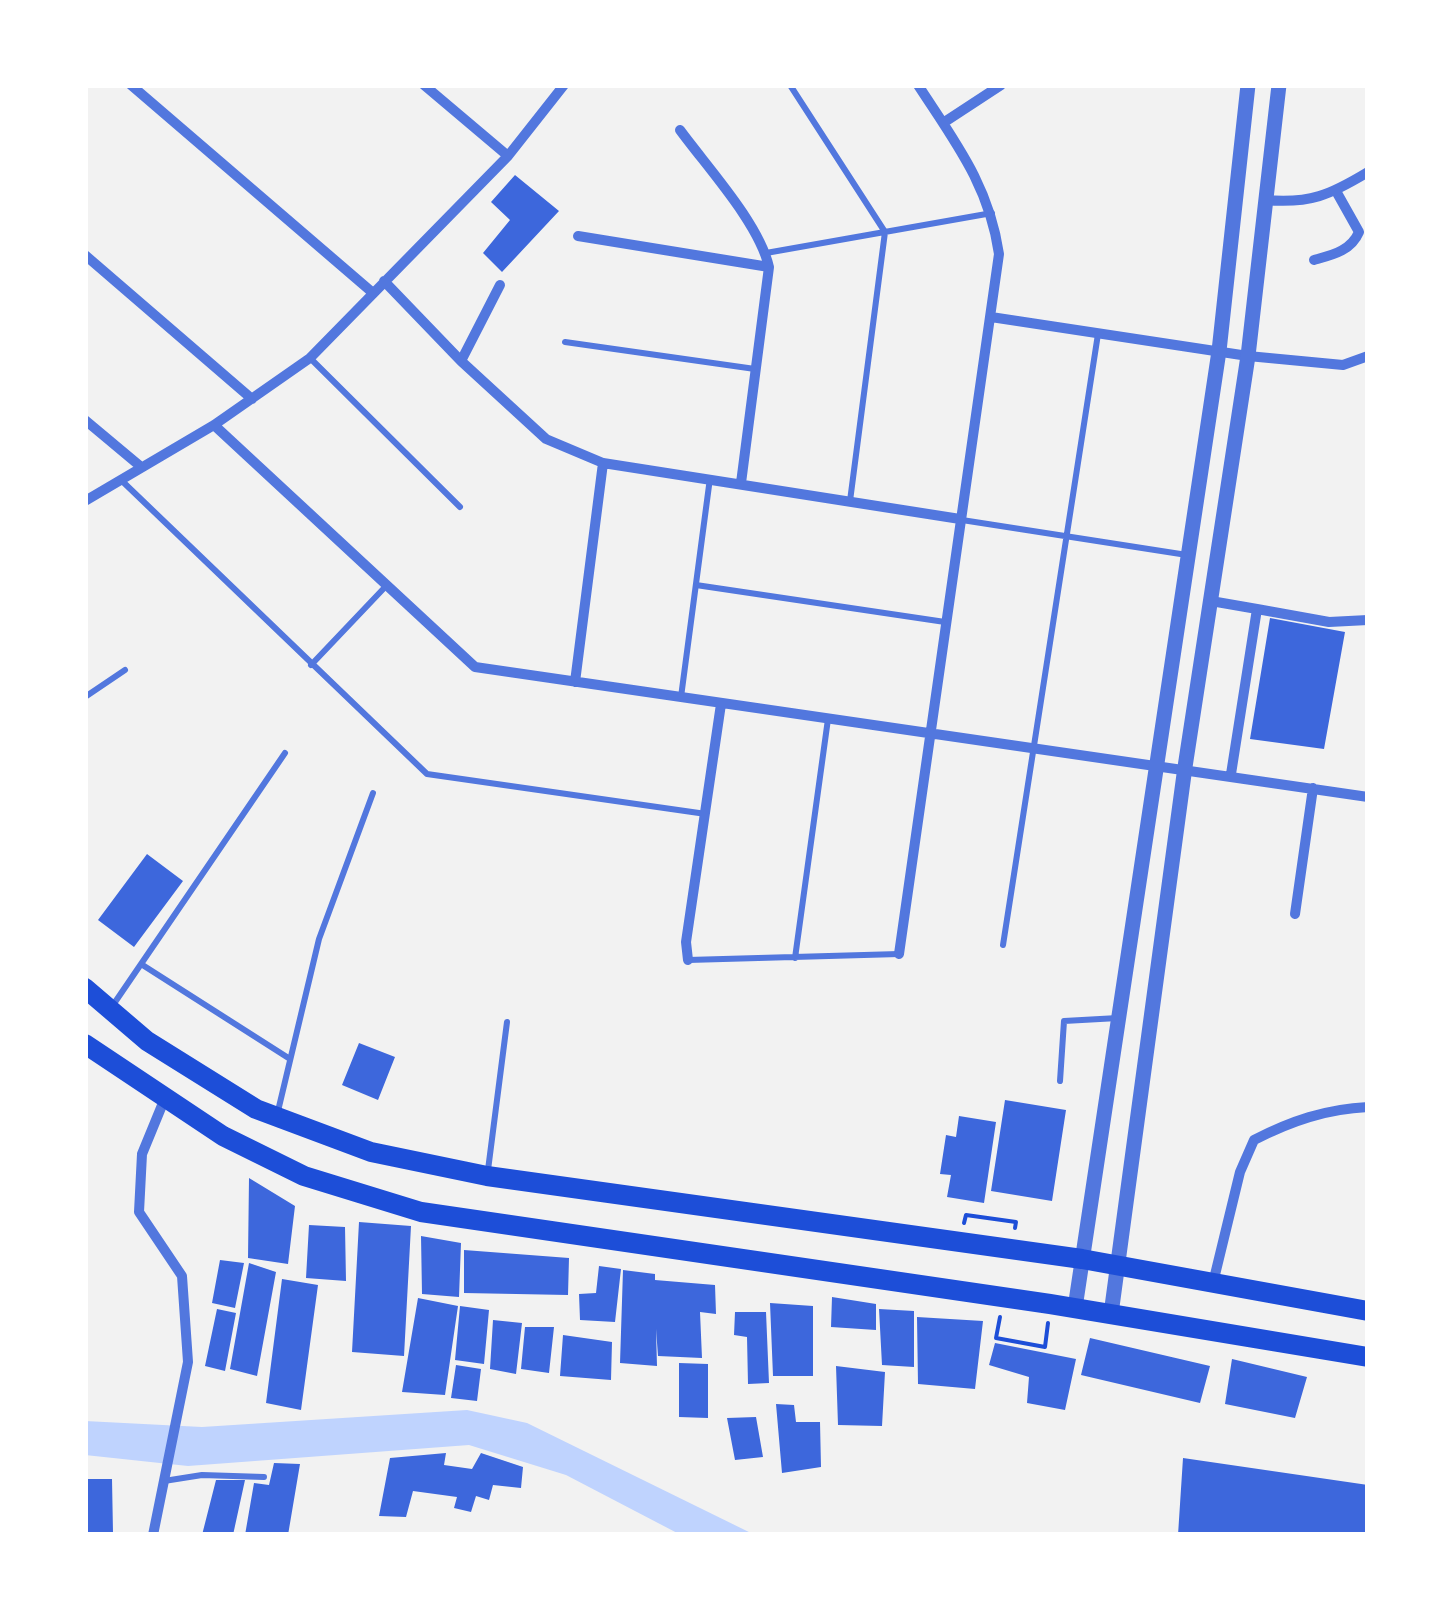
<!DOCTYPE html>
<html>
<head>
<meta charset="utf-8">
<style>
	body { margin:0 }
	#map { position:relative; width:1453px; height:1620px; overflow:hidden; background:#f2f2f2; font-family:"Noto Sans",sans-serif }
	canvas { display:block }
	.frame { position:absolute; inset:0; border:88px solid #fff; pointer-events:none }
</style>
</head>
<body>
<div id="map">
<canvas width="1453" height="1620"></canvas>
<div class="frame"></div>
</div>
<script>
const ctx = document.querySelector('canvas').getContext('2d');
ctx.lineJoin = 'round';
function paint(path, color) { ctx.fillStyle = color; ctx.fill(path, 'evenodd'); }
function strokePath(path, color, width, dash) { ctx.strokeStyle = color; ctx.lineWidth = width; ctx.lineCap = dash ? 'butt' : 'round'; ctx.setLineDash(dash || []); ctx.stroke(path); }
const water = new Path2D(`
	M467,1410L527,1423L755,1535H681L566,1475L469,1445L188,1466L85,1455V1421L202,1427Z`);
const building = new Path2D(`
	M515,175L559,211L502,272L483,253L510,220L491,202Z
	M1270,618L1345,632L1324,749L1250,739Z
	M147,854L183,881L134,947L98,920Z
	M359,1043L395,1057L378,1100L342,1085Z
	M1005,1100L1066,1110L1052,1201L991,1191Z
	M959,1116L996,1122L984,1203L947,1197L951,1175L940,1174L946,1135L956,1137Z
	M249,1178L295,1206L288,1264L248,1258Z
	M359,1222L411,1226L404,1356L352,1352Z
	M309,1225L345,1227L346,1281L306,1278Z
	M421,1236L461,1243L459,1297L422,1294Z
	M464,1250L569,1258L568,1295L464,1293Z
	M220,1260L244,1263L235,1308L212,1303Z
	M249,1263L276,1272L257,1376L230,1369Z
	M599,1266L621,1269L615,1322L580,1320L579,1294L596,1293Z
	M623,1270L655,1274V1280L715,1285L716,1314L700,1312L702,1358L658,1356L656,1329L657,1366L620,1363Z
	M282,1279L318,1285L301,1410L266,1403Z
	M832,1297L876,1304V1330L831,1327Z
	M418,1298L458,1306L445,1395L402,1392Z
	M770,1303L813,1306V1376H773Z
	M460,1306L489,1310L484,1364L455,1360Z
	M217,1309L236,1313L225,1371L205,1366Z
	M879,1309L914,1311V1367L882,1365Z
	M735,1312H766L769,1383L748,1384L747,1337L734,1335Z
	M917,1317L983,1321L975,1389L918,1384Z
	M493,1320L522,1323L516,1374L490,1369Z
	M525,1327H554L549,1373L521,1369Z
	M563,1335L612,1342L611,1380L560,1376Z
	M1090,1338L1210,1366L1200,1403L1081,1375Z
	M995,1343L1076,1359L1065,1410L1027,1403L1029,1377L989,1365Z
	M1232,1359L1307,1377L1295,1418L1225,1404Z
	M679,1363L708,1364V1418L679,1417Z
	M456,1365L481,1369L477,1401L451,1398Z
	M836,1366L885,1372L882,1426L838,1425Z
	M776,1404L794,1405L796,1422H820L821,1467L782,1473Z
	M756,1417L763,1457L735,1460L727,1418Z
	M446,1453L444,1465L472,1469L481,1453L523,1467L521,1488L493,1485L489,1500L476,1496L471,1512L454,1508L457,1497L413,1491L406,1517L379,1516L390,1458Z
	M1183,1458L1368,1485V1535H1178Z
	M274,1463L300,1464L288,1535H245L254,1483L269,1485Z
	M85,1479H112L113,1533H85Z
	M216,1480H245L233,1535H202Z`);
const path = new Path2D(`
	M964,1223L966,1215L1016,1222L1015,1228
	M1000,1317L996,1338L1045,1347L1048,1323`);
const service = new Path2D(`
	M790,85L885,232L850,501
	M766,253L992,213
	M565,342L755,369
	M310,358L460,507
	M121,480L427,774L706,814
	M962,520L1187,555
	M696,585L945,622
	M311,665L387,585
	M85,697L125,670
	M681,697L710,478
	M1003,945L1098,334
	M795,958L828,719
	M688,960L899,954
	M141,964L290,1059
	M111,1008L285,753
	M1060,1081L1064,1021L1118,1018
	M278,1111L319,939L373,793
	M488,1170L507,1022
	M164,1481L202,1475L264,1477`);
const minor = new Path2D(`
	M131,85L373,293
	M424,85L508,156
	M943,123L1001,85
	M680,130C707,167 759,223 769,267L741,483
	M1265,200C1310,204 1330,195 1368,172
	M578,236L769,267
	M85,255L252,399
	M1314,260C1332,255 1351,251 1359,232L1336,191
	M384,281L461,361
	M500,285L461,361L546,439L603,463L960,519
	M991,317L1248,356L1343,365L1368,356
	M85,420L140,466
	M214,425L475,667L1368,797
	M85,501L214,425L310,358L508,156L564,85
	M1211,601L1257,609L1231,774
	M1257,609L1329,622L1368,620
	M575,682L603,463
	M1295,914L1313,788
	M899,954L999,254C989,185 955,142 918,85
	M688,960L686,942L721,704
	M1213,1283L1240,1172L1254,1140C1291,1121 1326,1109 1368,1107
	M153,1535L188,1362L182,1276L139,1212L142,1154L165,1098`);
const tertiary = new Path2D(`
	M1075,1308L1219,351L1248,85
	M1111,1314L1185,767L1248,356L1279,85`);
const primary = new Path2D(`
	M85,988L147,1041L256,1109L371,1152L487,1176L1082,1259L1368,1311
	M85,1044L223,1136L304,1176L421,1212L1050,1304L1368,1357`);
paint(water, '#bfd3fe');
paint(building, '#3d67dc');
strokePath(path, '#1d4ed8', 4);
strokePath(service, '#5277de', 6);
strokePath(minor, '#5277de', 10);
strokePath(tertiary, '#5277de', 15);
strokePath(primary, '#1d4ed8', 20);
</script>
</body>
</html>
